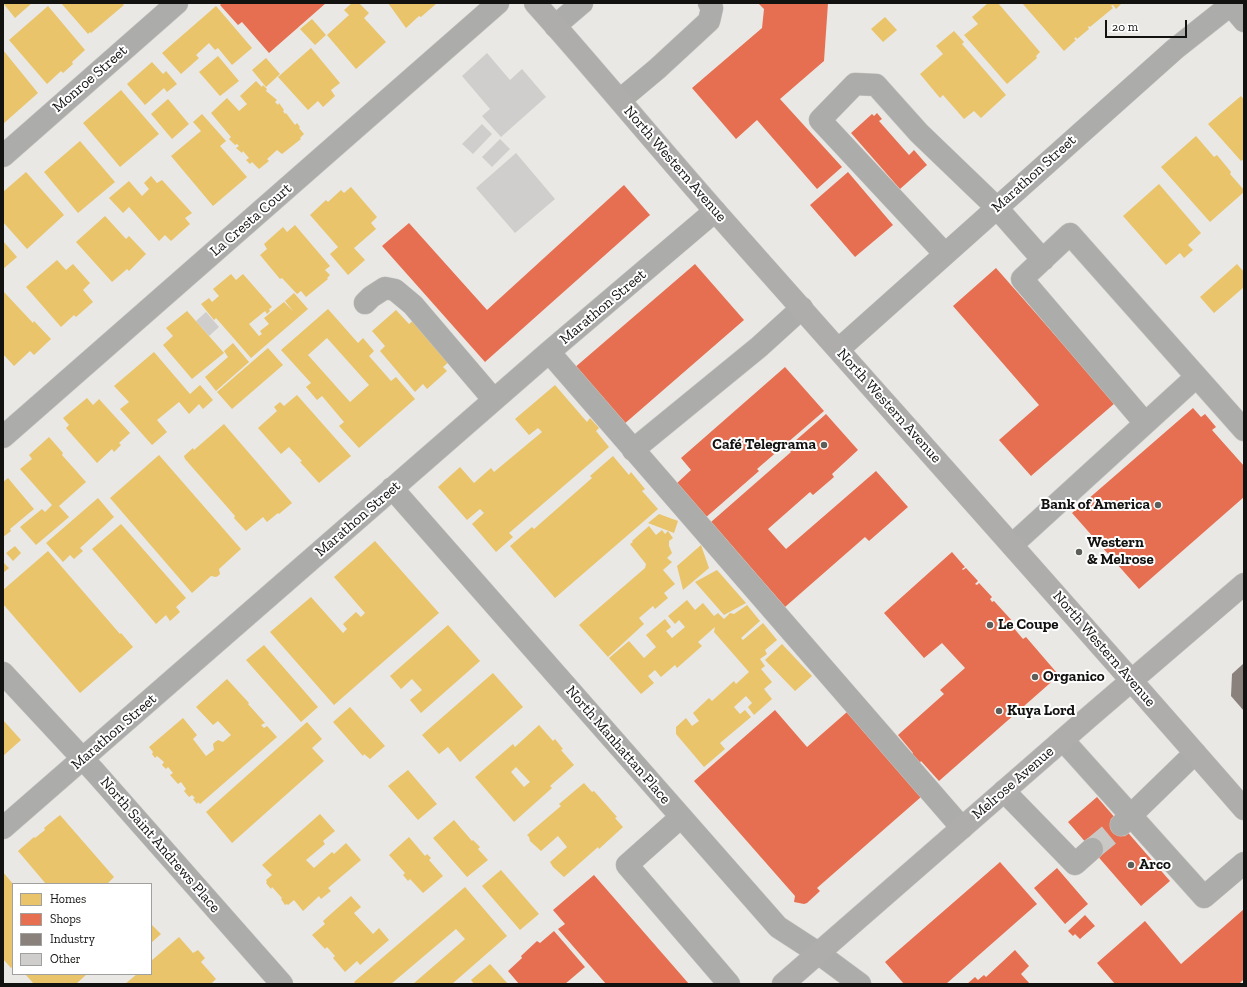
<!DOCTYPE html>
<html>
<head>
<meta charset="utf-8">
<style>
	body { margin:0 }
	#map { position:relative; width:1247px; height:987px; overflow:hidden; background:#e9e8e4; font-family:"Zilla Slab",serif }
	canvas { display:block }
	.frame { position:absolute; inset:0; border:4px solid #121210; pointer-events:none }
	.legend { position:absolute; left:12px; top:883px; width:140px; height:92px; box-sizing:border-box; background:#fff; border:1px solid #a0a09f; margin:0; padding:5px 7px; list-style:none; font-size:12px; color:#121210 }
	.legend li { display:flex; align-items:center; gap:8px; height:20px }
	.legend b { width:20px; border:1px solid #a0a09f }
	.scale { position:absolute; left:1105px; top:20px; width:82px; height:18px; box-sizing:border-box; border:2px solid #121210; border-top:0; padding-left:5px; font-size:12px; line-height:14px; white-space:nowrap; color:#121210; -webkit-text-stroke:3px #fff; paint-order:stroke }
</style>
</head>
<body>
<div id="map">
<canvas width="1247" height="987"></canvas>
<div class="frame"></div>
<ul class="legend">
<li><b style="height:11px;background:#e9c46a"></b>Homes</li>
<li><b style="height:11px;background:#e76f51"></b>Shops</li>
<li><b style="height:11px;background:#8a817c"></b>Industry</li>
<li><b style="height:11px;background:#d0cecc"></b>Other</li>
</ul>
<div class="scale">20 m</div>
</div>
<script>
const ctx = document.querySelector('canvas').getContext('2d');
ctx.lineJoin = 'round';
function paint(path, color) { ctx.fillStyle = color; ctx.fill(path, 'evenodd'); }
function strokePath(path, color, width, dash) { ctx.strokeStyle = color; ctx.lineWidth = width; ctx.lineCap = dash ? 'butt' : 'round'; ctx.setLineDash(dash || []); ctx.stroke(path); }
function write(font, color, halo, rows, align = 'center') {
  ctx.font = font + ' "Zilla Slab",serif'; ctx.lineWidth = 4; ctx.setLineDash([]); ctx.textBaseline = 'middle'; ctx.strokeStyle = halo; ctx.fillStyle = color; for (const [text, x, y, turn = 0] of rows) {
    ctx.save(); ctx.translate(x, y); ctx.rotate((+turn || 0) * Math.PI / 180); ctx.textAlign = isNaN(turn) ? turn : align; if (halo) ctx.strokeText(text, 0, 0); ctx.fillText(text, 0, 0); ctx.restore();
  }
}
const homes = new Path2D(`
	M3,3H32L15,18Z
	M61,3H122L124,5L91,33L90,32L88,34Z
	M352,3H359L369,13L364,18L386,42L356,69L327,35L349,15L344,10Z
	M388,3H437L421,17L419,16L406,28Z
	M988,3H998L1040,52L1036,56L1037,58L1007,84L964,35L978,24L972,17Z
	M1022,3H1122L1116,9L1113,5L1111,6L1113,8L1090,27L1089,26L1088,27L1089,29L1077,39L1076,37L1074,39L1076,40L1064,51Z
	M48,6L85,50L72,62L73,64L63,73L61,71L47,84L9,40Z
	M216,6L252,48L232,65L218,48L215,50L209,43L196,55L199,58L181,74L162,53Z
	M885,17L897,30L883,42L871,29Z
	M312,19L326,35L315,45L300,29Z
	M954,31L964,42L962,44L1006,95L981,118L974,111L964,119L943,95L940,98L920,74L943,54L936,46Z
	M311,48L340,83L331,90L335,96L323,107L318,101L308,110L278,77Z
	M3,50L38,93L3,124Z
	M218,56L239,81L220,96L199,72Z
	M266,58L280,74L266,87L252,70Z
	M152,62L163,74L166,71L177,84L167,92L164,88L145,105L127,84Z
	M256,81L262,87L263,85L267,89L266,91L277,100L275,102L278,105L279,103L284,110L283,111L285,114L286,113L295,125L297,123L300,127L299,128L304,134L300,138L301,139L282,154L277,150L267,159L269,161L259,169L252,162L250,164L246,160L249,158L243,151L242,153L236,148L239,146L237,144L235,145L229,139L231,137L211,113L227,98L239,111L247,104L240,96Z
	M121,90L159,134L120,167L83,123Z
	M1241,96L1244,100V159L1241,161L1208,124Z
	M168,99L189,124L172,139L151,114Z
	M202,114L226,141L220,146L247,177L213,206L171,156L201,131L193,122Z
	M1196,136L1214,157L1217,155L1231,172L1230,174L1244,190V192L1210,222L1161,167Z
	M80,141L115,182L78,213L44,172Z
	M26,172L64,215L27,249L3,222V192Z
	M151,176L157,183L162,180L192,213L185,218L190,224L171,241L165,235L159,241L129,207L123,213L109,198L129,181L142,196L149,189L144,183Z
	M1159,184L1201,233L1188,245L1193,250L1184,258L1180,253L1166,265L1123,216Z
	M351,187L377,217L371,223L376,229L354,248L365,260L348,275L330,254L338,247L310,215L326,200L328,202L341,190L344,193Z
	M105,216L126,239L129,236L146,254L129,271L127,269L112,282L76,242Z
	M295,225L330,266L325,270L330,275L327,278L328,279L306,297L301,291L297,294L282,278L280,279L260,255L267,249L264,244L283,227L287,232Z
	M3,241L17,257L3,269Z
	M57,260L66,270L73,264L90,283L83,290L93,302L76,317L74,315L61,327L26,287Z
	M1237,264L1244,272V287L1214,313L1200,297Z
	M231,274L236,280L243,274L272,307L269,309L270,311L267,314L265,311L249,324L259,336L262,334L260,331L269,324L264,318L284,302L293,311L285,301L294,293L308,309L251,358L216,318L214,320L201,304L209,298L212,302L219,296L213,289Z
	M3,291L33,323L34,321L51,339L34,355L30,351L14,366L3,354Z
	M328,309L358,343L363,338L374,351L369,356L391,381L396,377L415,399L359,448L339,426L344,422L322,396L317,400L306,387L311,383L281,350ZM327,338L369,385L350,402L308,355Z
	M396,310L409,324L415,319L451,360L443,367L447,371L427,389L423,384L415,392L380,351L385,346L372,331Z
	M187,311L224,353L192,379L163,345L173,336L166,328Z
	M233,343L249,362L216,391L205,377L228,357L224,351Z
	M268,348L283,365L232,409L217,392Z
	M154,352L190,394L200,385L213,400L203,409L199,404L189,414L179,402L157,420L167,432L152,445L120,409L129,402L114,386Z
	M555,385L587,422L590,418L599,428L596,431L609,447L509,533L513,537L496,552L472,524L484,513L480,509L467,520L438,487L460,467L474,483L491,468L494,472L542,432L538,428L529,435L515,419Z
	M297,395L351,456L319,483L300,462L302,461L289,447L281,454L258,428L277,411L274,407L280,402L284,406Z
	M87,398L93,405L99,399L130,433L119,443L121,445L114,452L112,449L97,463L66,428L69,425L63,418Z
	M224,424L292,503L279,514L278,513L267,522L263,517L246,531L234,518L235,516L185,459L184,456L193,448L194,450Z
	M49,437L63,453L62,455L86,482L59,506L69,517L36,545L20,527L42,509L45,512L52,505L20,469L32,459L29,455Z
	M159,455L241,549L219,569L220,574L218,576L216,577L211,576L192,593L110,498Z
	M613,456L629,475L631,472L645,489L642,491L658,509L555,598L510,546L532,527L534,529L592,478L590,476Z
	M8,478L34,509L10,529L11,531L3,537V482Z
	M98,498L114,517L80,548L83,551L74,559L70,555L63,562L46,543Z
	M659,514L678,521L674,533L648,523Z
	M121,524L186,598L176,607L180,612L170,621L166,615L156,624L92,549Z
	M649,526L656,535L662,530L665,534L668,531L673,538L669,541V546L672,553L667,558L672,562L663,570L675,584L664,593L668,598L655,609L653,606L639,618L644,624L608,657L579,625L645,568L646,564L630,544L633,542L632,541Z
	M375,541L439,613L334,705L270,632L311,597L343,633L347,629L343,624L356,612L361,617L365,613L334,577Z
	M701,545L709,568L683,590L677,566Z
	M15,546L21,553L13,561L6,553Z
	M48,551L120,634L121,633L133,647L80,693L3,604V590Z
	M3,562L9,568L3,573Z
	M717,570L746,603L724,615L695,582Z
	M687,600L695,610L703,603L714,616L718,613L724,619L730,613L734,614L747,605L760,621L741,638L743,640L763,623L777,640L765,650L767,654L760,659L765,666L761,669L772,682L764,689L772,699L754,715L748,707L752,703L746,696L734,707L740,714L745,710L751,717L720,743L725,749L704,767L676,734V727L686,718L692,726L699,721L693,713L709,698L712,701L734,681L736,684L749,672L714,632L715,627L698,642L702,646L677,668L675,665L661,677L655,670L648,676L654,683L641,694L609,658L629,641L644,658L656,647L646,635L665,619L671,627L666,631L672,638L685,627L679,620L675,624L668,616Z
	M448,625L480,661L421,713L410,700L422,690L412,679L401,689L390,676Z
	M782,644L812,676L795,691L765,660Z
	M264,645L318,707L301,722L246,660Z
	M493,673L523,707L460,762L448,747L439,754L422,735Z
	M227,679L249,703L248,704L265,723L261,725L264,728L267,726L277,737L200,804L198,802L197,804L193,799L195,798L192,795L189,797L184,791L186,789L181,782L178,784L170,775L173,773L168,767L166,769L162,765L164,762L157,756L155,758L152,754L153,752L149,747L183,718L197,735L193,739L206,756L214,750L213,744L215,742L218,740L223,742L231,735L218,721L213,725L196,707Z
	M350,707L385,746L370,759L364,754L363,756L333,722Z
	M3,720L21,740L3,756Z
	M307,722L322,739L312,748L324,761L232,843L206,812Z
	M539,725L553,741L555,739L563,749L561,750L574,765L550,786L552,788L514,822L475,777L513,744L515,747ZM516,767L530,782L524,787L511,772Z
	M408,770L437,804L418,820L388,786Z
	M584,783L592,792L594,791L617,817L615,818L623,827L599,849L598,847L564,877L553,867L550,862L567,847L558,836L541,851L530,841L529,837L527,835L561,806L559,804Z
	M320,814L335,831L323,841L325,844L306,860L314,868L332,852L334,854L346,843L361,860L328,888L331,891L321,899L319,896L303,911L294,900L288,905L287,904L285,905L281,899L282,898L272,887L271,889L266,883L267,882L266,880L272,875L262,865Z
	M60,815L114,877L107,884H46L18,851L34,837L35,838L45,830L44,828Z
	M454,820L472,841L473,840L480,847L478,849L488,860L467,877L433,838Z
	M409,837L425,856L427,854L431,858L429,860L443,876L423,893L410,879L408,881L403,875L405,873L389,855Z
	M501,870L539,914L520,930L482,886Z
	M3,872L13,884V966L11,968L3,959Z
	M465,887L507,936L452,984H413L465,939L456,929L391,984H356L354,982Z
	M351,896L361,907L354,913L373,934L379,928L389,940L360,965L357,961L345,972L333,958L335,956L327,947L325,949L312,935L325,924L323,921Z
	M151,924L161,934L151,943Z
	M179,937L193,953L198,950L205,958L201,962L216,979L211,984H125L137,974H151V961Z
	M490,964L508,984H474L471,980Z
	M25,974H87L76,984H34Z`);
const shops = new Path2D(`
	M222,3H326L269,53L242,22L238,25L220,5Z
	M758,3H828L824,61L780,99L842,167L817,189L757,120L736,139L692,88L762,28L764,9Z
	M877,113L882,119L879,121L909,155L914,150L927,165L900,189L851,133L872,114L874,116Z
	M848,172L893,225L855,257L810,205Z
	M624,185L650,215L485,362L382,246L409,223L487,310Z
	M695,264L744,320L623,425L573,369Z
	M996,268L1115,403L1031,476L999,440L1039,405L953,306Z
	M785,367L824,411L757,469L759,471L704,519L675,485L691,470L681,458Z
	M1193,408L1201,417L1205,414L1216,427L1212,430L1244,466V497L1139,589L1072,513Z
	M826,414L858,450L832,474L834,477L813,495L810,492L768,529L786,549L876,471L908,507L869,541L865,537L785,607L711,522L791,452L787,448Z
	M952,552L965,567L962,569L963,570L966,568L978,581L975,584L977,585L979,583L992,597L990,599L992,602L994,601L1015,624L1012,626L1023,639L1026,637L1057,673L1055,675L1057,677L939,781L921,761L919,764L911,755L913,753L898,735L944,694L940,690L965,668L942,643L924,658L884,613Z
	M775,710L807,747L847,712L921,797L817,888L820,891L807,903L804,904L794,902L795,896L694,781Z
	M1097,797L1170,881L1141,906L1068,822Z
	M1000,862L1037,904L946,984H904L885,962Z
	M1057,868L1088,904L1065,924L1034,888Z
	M594,875L689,984H606L558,929L565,924L553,910Z
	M1244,909V979L1239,984H1115L1097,963L1145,921L1181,964Z
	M1085,915L1095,926L1080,939L1075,934L1073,936L1068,931Z
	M554,931L585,967L565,984H519L508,971L522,958L521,956L537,941L540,943Z
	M1015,950L1029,966L1021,974L1030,984H967L975,977L978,980L984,975L986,977Z`);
const industry = new Path2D(`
	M1244,663V711L1231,696L1232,674Z`);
const building = new Path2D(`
	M487,53L510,80L522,69L546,97L501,137L482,116L490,109L462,76Z
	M482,124L492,134L473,154L462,144Z
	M500,139L510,149L492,167L482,157Z
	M516,153L555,199L515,233L476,188Z
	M206,312L219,327L209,336L196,321Z`);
const minorTunnel = new Path2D(`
	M1092,849L1121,825`);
const minor = new Path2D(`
	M1229,3L1244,21
	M555,26L582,3
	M620,100L657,69L709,21L712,8L709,3
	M3,156L177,3
	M945,254L820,120L855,84L876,85L919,133L997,208L1043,260
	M365,303L371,297L385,288L395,290L413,305L494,400
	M839,349L1175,49L1233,3
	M549,352L962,828
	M1145,423L1022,279L1070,234L1244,430
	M3,437L498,3
	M633,450L759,347L802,308
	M392,488L778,927L818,953L860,984
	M1012,545L1196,377
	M3,673L95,772L282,984
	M1063,740L1204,897L1244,863
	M1004,791L1075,864L1092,849
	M681,817L627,865L729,984
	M1121,825L1195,753
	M3,828L549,352L715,211`);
const major = new Path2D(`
	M535,3C596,71 654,142 715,211C891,410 1069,608 1244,809
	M783,984L1089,717L1244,584`);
const markers = [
	[824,445,4,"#5d5d5a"],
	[1158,505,4,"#5d5d5a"],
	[1079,552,4,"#5d5d5a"],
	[990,625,4,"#5d5d5a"],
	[1035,677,4,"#5d5d5a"],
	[999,711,4,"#5d5d5a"],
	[1131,865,4,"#5d5d5a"]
];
const streetNames = [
	["Monroe Street",90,79,-41],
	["North Western Avenue",675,164,49],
	["Marathon Street",1034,174,-42],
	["La Cresta Court",251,220,-41],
	["Marathon Street",603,307,-40],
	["North Western Avenue",889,406,48],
	["Marathon Street",358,519,-41],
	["North Western Avenue",1104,649,49],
	["Marathon Street",114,732,-41],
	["North Manhattan Place",618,745,49],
	["Melrose Avenue",1013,783,-41],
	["North Saint Andrews Place",160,845,49]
];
const poiNames = [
	["Café Telegrama",816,445,"right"],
	["Bank of America",1150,505,"right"],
	["Western",1087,543],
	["& Melrose",1087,560],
	["Le Coupe",998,625],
	["Organico",1043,677],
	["Kuya Lord",1007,711],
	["Arco",1139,865]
];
paint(homes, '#e9c46a');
paint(shops, '#e76f51');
paint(industry, '#8a817c');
paint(building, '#d0cecc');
strokePath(minorTunnel, '#c9c8c4', 22, [22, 11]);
strokePath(minor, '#c6c5c3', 23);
strokePath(major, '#c6c5c3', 23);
strokePath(minor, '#acacaa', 22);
strokePath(major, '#aeadac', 22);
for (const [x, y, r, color] of markers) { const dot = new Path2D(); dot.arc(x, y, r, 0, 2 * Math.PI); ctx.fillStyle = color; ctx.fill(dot); strokePath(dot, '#fff', 1.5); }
write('15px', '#121210', '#fff', streetNames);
write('bold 15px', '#121210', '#fff', poiNames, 'left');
</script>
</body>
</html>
